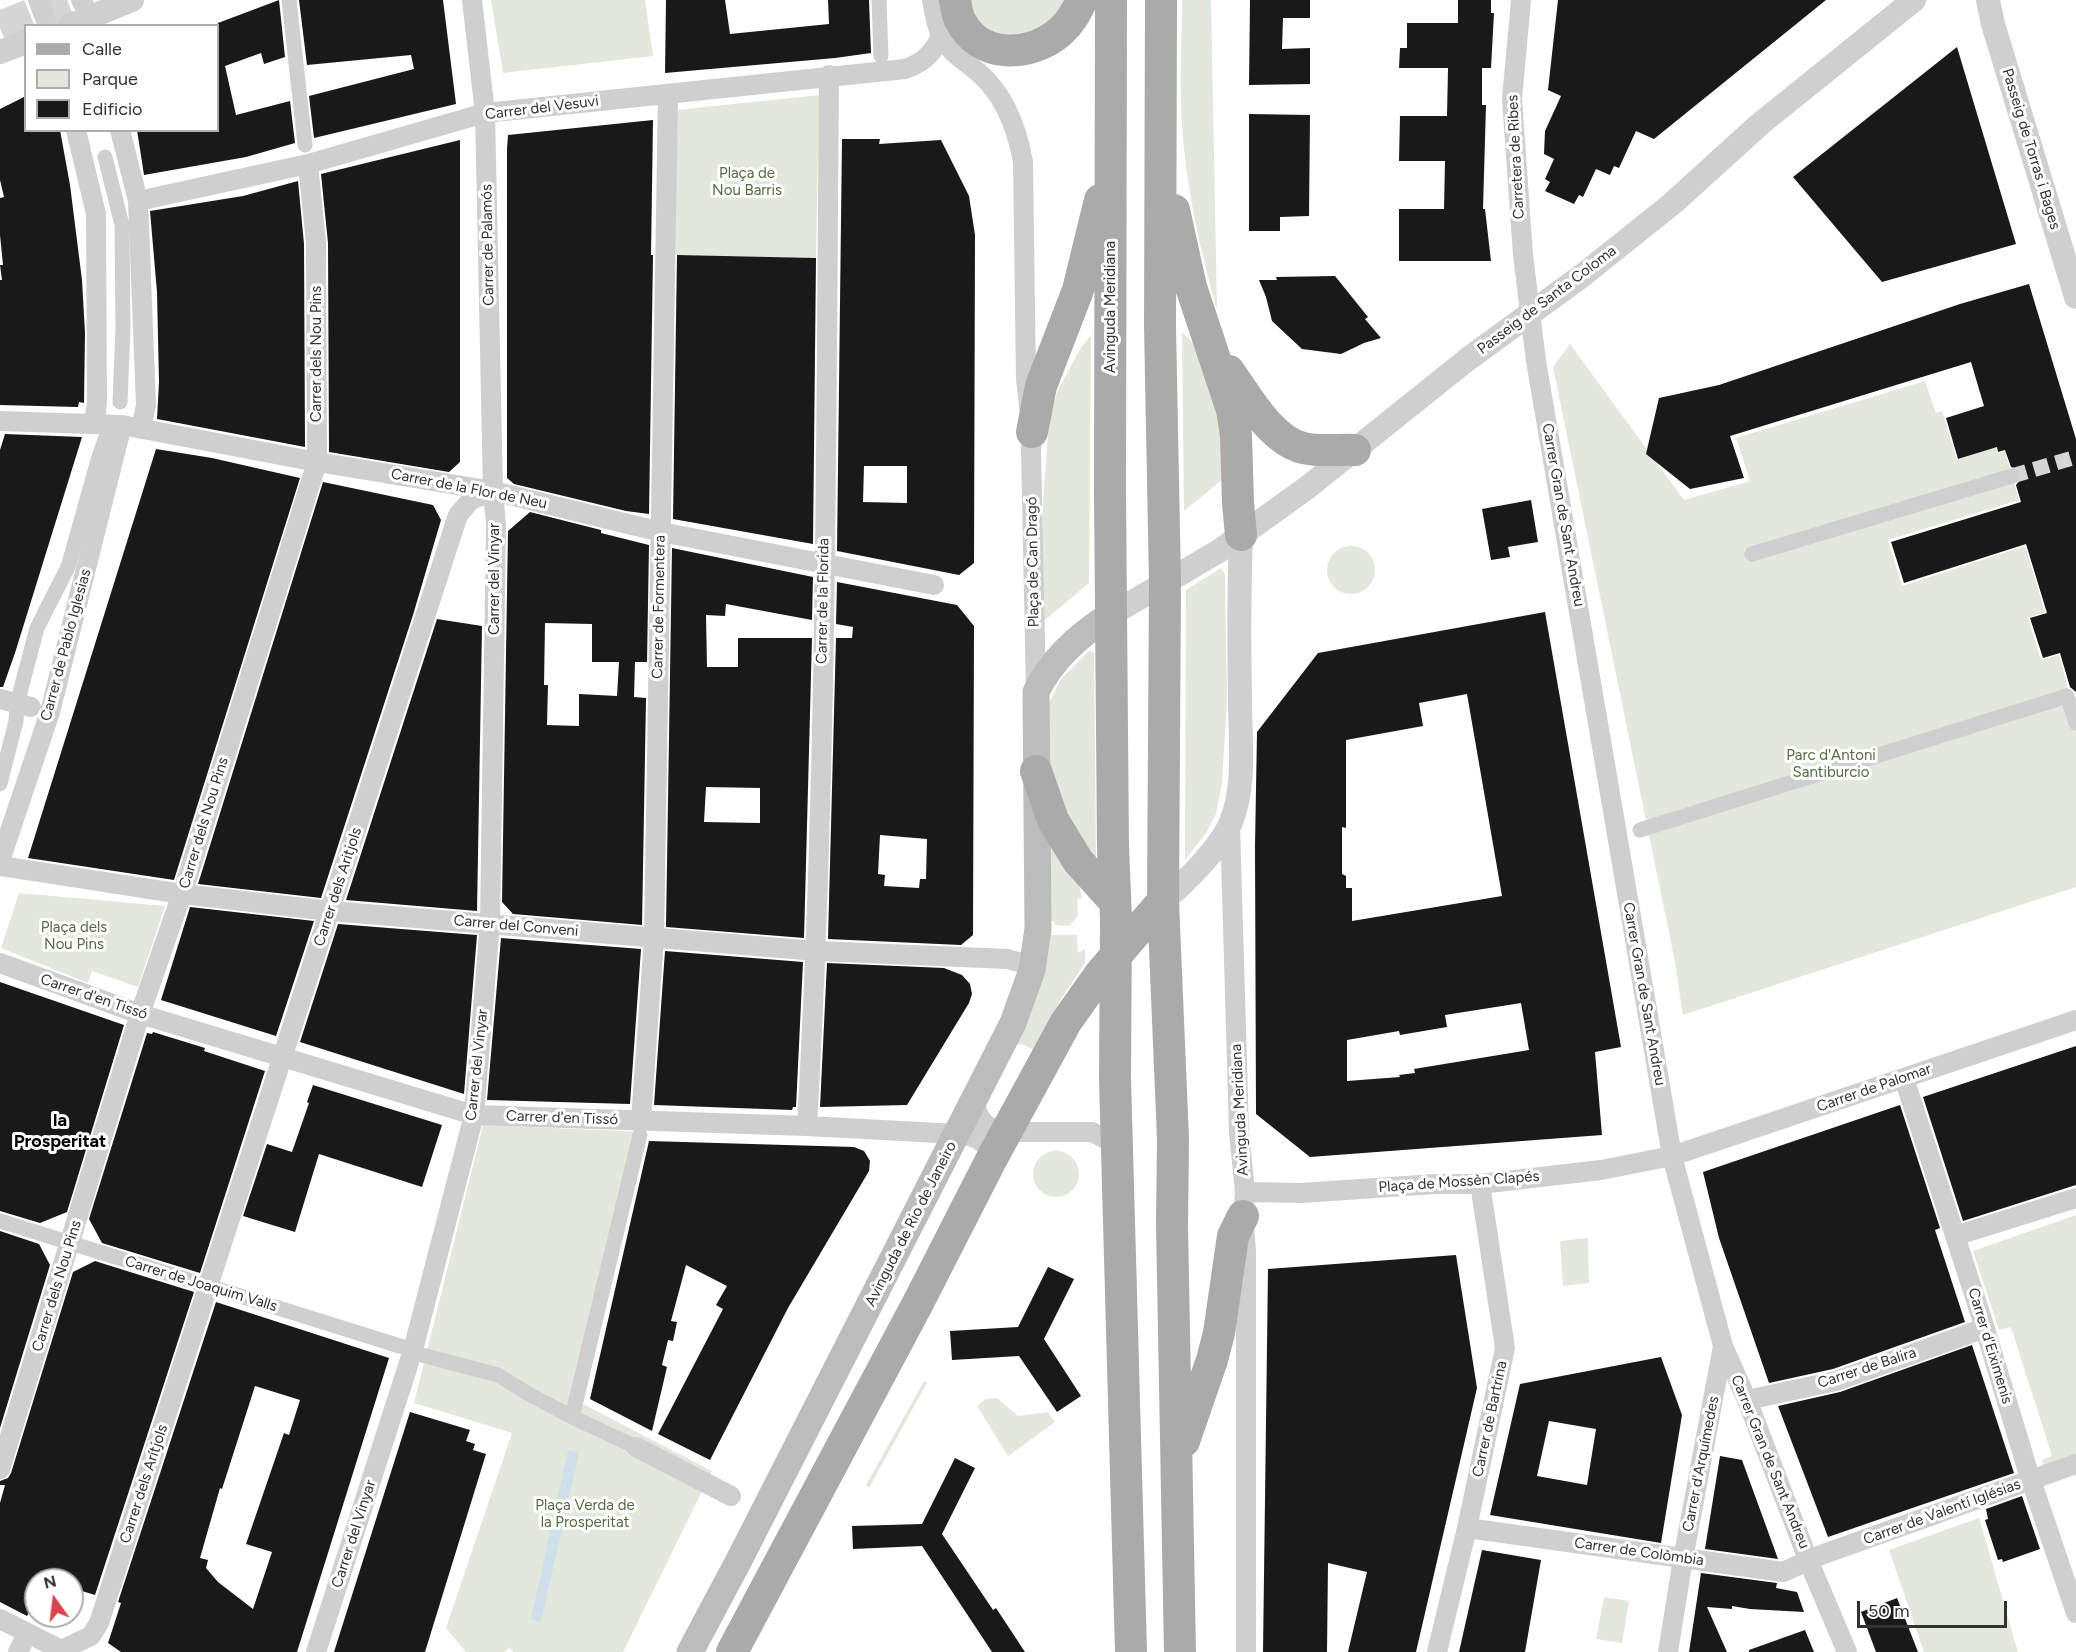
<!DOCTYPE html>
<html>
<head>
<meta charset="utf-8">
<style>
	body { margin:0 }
	#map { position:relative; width:2076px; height:1652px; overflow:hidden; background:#fff; font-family:Figtree,sans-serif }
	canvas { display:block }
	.legend { position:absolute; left:24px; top:24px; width:195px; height:108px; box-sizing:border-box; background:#fff; border:2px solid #adadad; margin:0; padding:8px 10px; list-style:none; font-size:18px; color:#323232 }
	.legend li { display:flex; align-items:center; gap:12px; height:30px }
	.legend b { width:30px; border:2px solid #adadad }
	.north { position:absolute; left:24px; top:1568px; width:60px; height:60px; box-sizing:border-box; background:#fff; border:2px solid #adadad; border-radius:50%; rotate:346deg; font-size:16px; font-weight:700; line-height:24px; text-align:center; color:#323232 }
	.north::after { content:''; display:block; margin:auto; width:21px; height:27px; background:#d9444e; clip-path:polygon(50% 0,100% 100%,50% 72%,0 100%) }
	.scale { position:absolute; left:1857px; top:1601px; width:150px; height:27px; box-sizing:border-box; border:3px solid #323232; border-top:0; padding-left:8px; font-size:18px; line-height:21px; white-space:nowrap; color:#323232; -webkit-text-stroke:4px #fff; paint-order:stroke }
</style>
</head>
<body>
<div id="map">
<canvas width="2076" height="1652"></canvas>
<ul class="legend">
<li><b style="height:8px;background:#aaa"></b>Calle</li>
<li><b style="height:16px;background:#e2e8dc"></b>Parque</li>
<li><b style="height:16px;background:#191919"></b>Edificio</li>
</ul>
<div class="north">N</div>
<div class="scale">50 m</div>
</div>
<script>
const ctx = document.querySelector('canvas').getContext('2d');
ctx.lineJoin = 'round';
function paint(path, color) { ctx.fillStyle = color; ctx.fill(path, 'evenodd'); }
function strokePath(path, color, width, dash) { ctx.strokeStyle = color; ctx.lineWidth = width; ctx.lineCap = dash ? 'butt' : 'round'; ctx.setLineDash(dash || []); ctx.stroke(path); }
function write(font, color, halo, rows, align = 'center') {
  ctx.font = font + ' Figtree,sans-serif'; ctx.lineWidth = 6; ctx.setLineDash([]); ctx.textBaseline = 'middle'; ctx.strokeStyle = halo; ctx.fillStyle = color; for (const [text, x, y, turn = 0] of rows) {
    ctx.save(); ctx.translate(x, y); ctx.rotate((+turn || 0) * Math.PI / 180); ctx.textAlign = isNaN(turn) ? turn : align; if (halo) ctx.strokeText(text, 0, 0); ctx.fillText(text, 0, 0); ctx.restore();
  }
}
const green = new Path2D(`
	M491,0H645L653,56L503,73Z
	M964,0H1066L1047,29L1008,40L980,26Z
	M1182,0H1211L1217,310C1200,249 1186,188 1182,125C1179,83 1182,41 1182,0Z
	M819,95L816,258L674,255L677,110Z
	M1182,332L1194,344L1208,367L1220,428L1223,479L1184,511Z
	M1091,335L1089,583L1045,620L1041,613L1043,501L1049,421L1057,392L1080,349Z
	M1570,344L1684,500L1750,481L1736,438L1925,381L1936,413L1942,411L1957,460L1996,447L1998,453L2005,451L2019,500L1888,540L1902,586L2025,546L2045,612L2028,618L2041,660L2059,655L2076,718V887L1683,1015L1674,957L1553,367Z
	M1327 570a24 24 0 1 1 48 0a24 24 0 1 1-48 0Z
	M1221,568L1225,575L1227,700L1222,783L1216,814L1206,833L1185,860L1186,590Z
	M1090,650L1094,653L1096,858L1094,865L1051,799L1047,707L1061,679Z
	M1048,825L1080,888L1082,898L1077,899L1078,916L1069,926L1055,925L1054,921H1048Z
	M19,893L165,906L138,987L92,971L88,983L1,948Z
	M1048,935H1077L1078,953L1085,949V963L1061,999L1034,1050L1022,1044L1017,1045C1035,1005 1043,979 1048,935Z
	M483,1125L645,1132L583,1404L712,1471L623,1652H514L509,1647L505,1652H466L446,1628L512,1433L414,1403Z
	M1033 1174a23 23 0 1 1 46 0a23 23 0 1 1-46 0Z
	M2076,1215V1457L2043,1467L2042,1460L2052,1456L2011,1327L1999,1330L1973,1251Z
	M1588,1238L1589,1283L1563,1286L1560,1241Z
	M924,1381L927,1383L869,1488L866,1485Z
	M997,1398L1018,1416L1048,1412L1055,1422L1008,1456L977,1406L986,1399Z
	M1979,1518L2018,1652H1924L1889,1550Z
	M1604,1597L1629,1601L1622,1643L1596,1639Z`);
const water = new Path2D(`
	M568,1450L579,1453L541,1622L531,1619Z`);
const building = new Path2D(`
	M279,0L285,57L264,64L261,53L225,66L236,115L290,101L295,143L246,157L144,175L137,130H218V23Z
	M299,0H443L456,104L314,138L309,96L414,69L411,55L307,65Z
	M666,0H725L730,34L829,24L828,0H869L871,53L835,58L665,73Z
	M1250,0H1310V18H1283L1282,49L1310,48V84L1249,85Z
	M1458,0H1491V13H1494L1491,68H1482V105H1486L1483,209H1485L1491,261H1399V209H1444L1445,161H1399L1400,116H1447L1448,68H1399L1400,48H1407V23H1458Z
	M1558,0H1826L1654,139L1636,131L1619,168L1614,166L1610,175L1596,169L1583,197L1579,195L1574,204L1545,191L1550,182L1545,179L1554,159L1544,154L1545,131L1561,96L1548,90Z
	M1957,47L2016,244L1882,282L1793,177Z
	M26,96V130H60L70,185L82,280L85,333L84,403L79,402L78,407L0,405V280H2L0,265H3L0,235V198L4,197L0,180V109Z
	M1249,114L1310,115L1309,216L1280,217V231H1249Z
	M653,120L651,255H653L649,514L626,511L514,484L507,478V149L508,135Z
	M842,139H880L879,144L941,140L969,196L975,235L974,563L959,575L837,551ZM864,466H907V503L863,502Z
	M460,140V462L449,472L329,452L328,243L321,174Z
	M298,181L304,244L305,447L157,419L159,382L157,292L150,211L243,196Z
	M677,255L816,258L813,544L673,519Z
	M1335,276L1368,317L1365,319L1381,338L1364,343L1341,354L1302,349L1272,321L1266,297L1259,280H1277L1276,277Z
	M2029,284L2076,439V692L2070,687L2060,653L2043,658L2030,618L2047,613L2026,544L1904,583L1891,542L2021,502L2016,485L2021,479V473L2018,469L2011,467L2005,450L1998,452L1997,447L1958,459L1946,418L1984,406L1971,362L1730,436L1744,478L1690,489L1646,454L1659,398L1719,385L1960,304Z
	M5,434L82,437L15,653L3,687H0V450Z
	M156,449L212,458L300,478L174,880L28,858Z
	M323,482L433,505L441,520L413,615L321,898L198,884Z
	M1531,500L1538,542L1508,547L1510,557L1491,560L1482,509Z
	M530,512L601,530V533L649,545L647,662H635L634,697L646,698L642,925L513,914L502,902L508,531ZM545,623L592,624V662H619L617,696L579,694V726L547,725L548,685H544Z
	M672,548L813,577L812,620L726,604L725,616L706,615L707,667H738V638H812L804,938L666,927ZM706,787L760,788V823L704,822Z
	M837,582L957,605L974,626L973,935L961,945L828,939L836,638H852L853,627L836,624ZM880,835L927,839L926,879H920L919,888L884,886L885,875L878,874Z
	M1545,612L1621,1047L1595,1052L1602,1135L1310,1157L1256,1114L1255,846L1257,732L1318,653ZM1467,694L1502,896L1352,921V888H1346V876L1342,874V827L1346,828V740L1423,726L1419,703ZM1521,1003L1529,1050L1414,1069L1415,1073L1399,1075L1400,1077L1347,1081V1040L1399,1031L1400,1035L1447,1027L1445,1015Z
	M437,619L482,626L477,911L346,900Z
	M190,907L314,921L276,1036L161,1000Z
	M338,924L477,935L464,1094L300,1042Z
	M501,938L641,949L630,1104L487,1100Z
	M665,951L803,962L796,1107H793L792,1110L654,1105Z
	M827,963L944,968L962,975L970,984L972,994L969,1003L907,1105L820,1107Z
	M0,982L124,1025L67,1212L40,1223L0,1211Z
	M153,1032L205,1048L204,1051L265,1071L200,1273L102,1243L89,1219L147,1033L152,1034Z
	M2076,1046V1185L1963,1221L1923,1097Z
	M313,1085L442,1125L422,1187L319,1154L295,1232L243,1216L267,1144L292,1152L309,1103L307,1102Z
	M1900,1105L1940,1228L1935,1230L1965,1322L1833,1369L1769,1383L1719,1238L1703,1172Z
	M649,1141L854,1147L864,1151L870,1161L869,1171L788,1308L710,1460L658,1434L723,1309L716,1305L727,1286L686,1265L671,1321L677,1322L673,1341L668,1340L662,1365L667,1367L652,1431L590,1399Z
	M0,1231L39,1244L50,1265L0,1428Z
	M1456,1255L1477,1388L1416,1652H1348L1367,1572L1328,1563L1327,1652H1263L1268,1269Z
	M95,1261L194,1292L95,1595L72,1588V1580H36V1600L27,1616L0,1602V1503L5,1485H0V1481L8,1478L11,1473L73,1272Z
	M1048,1267L1074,1279L1044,1339L1081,1396L1057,1412L1019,1356L952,1360L950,1331L1018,1327Z
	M216,1302L389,1358L297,1652H121L108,1643L121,1603L118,1602ZM255,1386L300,1400L289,1435L284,1433L246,1544L272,1552L253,1609L218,1582L206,1568L208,1560L200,1558L220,1488L222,1489Z
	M1972,1345L2014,1473L1828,1537L1778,1406L1840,1392Z
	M1661,1357L1682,1415L1661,1543L1490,1515L1520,1384ZM1549,1421L1596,1429L1587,1485L1537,1476Z
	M410,1412L470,1430L466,1441L475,1444L473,1450L486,1454L425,1652H334Z
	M1720,1456L1742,1460L1778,1559L1705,1549Z
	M955,1458L975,1468L942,1534L993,1610L996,1608L1025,1652H992L922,1546L853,1549L852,1526L922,1524Z
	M2022,1496L2040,1549L2003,1562L2002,1559L1998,1560L1985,1520L1988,1519L1986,1509Z
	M1482,1550L1541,1560L1525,1652H1459Z
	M1701,1573L1777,1583L1776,1588L1797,1592L1804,1612L1750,1609L1732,1606V1609L1707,1607L1727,1652H1689Z
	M1897,1598L1918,1652H1876L1861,1612Z
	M1805,1630L1814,1652H1749V1650Z`);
const pedestrianTunnel = new Path2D(`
	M2012,476L2076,457`);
const trunkTunnel = new Path2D(`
	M0,28L67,0`);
const pedestrian = new Path2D(`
	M289,0L305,145
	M879,0L881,56
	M105,157L122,225L123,328L120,402
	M1752,554L2012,476
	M0,784L16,721L17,704L37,628L68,567L98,460L108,431
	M1640,830L2067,696L2076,723
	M0,1221L403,1347
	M422,1355L498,1375L527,1393L572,1417L636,1447
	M572,1417L640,1135`);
const minor = new Path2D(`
	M38,0L48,26
	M81,0L91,17L93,26
	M932,0C934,12 936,25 941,36C949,52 965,61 978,72C1005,95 1017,128 1023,162L1026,379L1032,432L1031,451L1036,692
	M1521,0L1512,99L1523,255L1536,361L1672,1156L1723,1346L1747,1400L1809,1562L1847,1652
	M76,130L96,214L97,403L94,424
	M120,130L138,201L146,405L141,429
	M138,201L308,164L485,113L905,69C923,63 932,54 941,37
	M0,421L122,425L317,462L493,491L661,532L934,585
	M0,699L31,707
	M1230,824L1239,1132L1245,1192L1243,1216L1246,1251V1652
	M0,861L50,712L122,425
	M0,866L182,894L330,911L817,951L1008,959L1025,964L1032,970
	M0,963L140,1014L474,1115L807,1126L957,1134C975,1136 986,1140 992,1158
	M1904,1078L1982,1319L2028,1471L2076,1613
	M974,1101C980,1123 984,1127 1006,1132H1092L1109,1141L1117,1152
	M641,1120L654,938L668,94
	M807,1126C827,776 826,425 829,75
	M1245,1192L1301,1193L1435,1184H1480L1601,1170L1672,1156L2076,1020
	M1955,1236L2076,1198
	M1747,1400L1836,1381L1985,1328
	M636,1447L731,1496
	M0,1469L140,1014L185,885L317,462L316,243L308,164
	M1467,1528L1783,1572L1821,1555L2076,1464
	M0,1619L65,1652
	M61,1650L91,1636L99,1623L458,515L471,500L493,491
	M18,1652L27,1634
	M316,1652L413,1350L474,1115L490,923L496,525L493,491L485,113L472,0
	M1437,1652L1467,1528L1505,1348L1480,1184
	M1668,1652L1683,1559L1723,1346`);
const tertiary = new Path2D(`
	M1988,0L1993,24L2076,297
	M69,26L132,0
	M0,52L26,42
	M1112,614L1219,551L1308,487L1468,359L1583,275L1673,203L1760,124L1914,0
	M1163,901C1184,884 1221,847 1231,822C1246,785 1240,739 1240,700C1239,645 1239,590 1241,535`);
const secondary = new Path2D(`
	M690,1652L738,1562L1013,1023L1032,970L1038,929L1036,692C1052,658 1080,634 1112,614`);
const primary = new Path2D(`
	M955,0C956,6 957,13 959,18C978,60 1031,58 1061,31C1071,22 1076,12 1082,0
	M1111,0L1110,491L1113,847L1116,918L1115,1078L1131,1652
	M1161,0L1160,326L1165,583L1163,901L1173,1139L1172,1224L1180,1652
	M1174,210L1191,287L1232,410L1236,435L1238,503L1241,535
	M1229,371C1247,397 1271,440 1303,448C1319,452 1339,449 1355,450
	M1032,432L1041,386L1078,290L1100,200
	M1036,771L1053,820L1078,861L1115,902
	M1184,1441L1212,1360L1219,1333L1233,1236L1243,1216
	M732,1652L918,1303L992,1158L1066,1022L1100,974L1163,901`);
const streetNames = [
	["Carrer del Vesuvi",542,108,-7],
	["Passeig de Torras i Bages",2031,149,73],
	["Carretera de Ribes",1516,157,-93],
	["Carrer de Palamós",488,245,-91],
	["Passeig de Santa Coloma",1547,300,-37],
	["Avinguda Meridiana",1111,307,-90],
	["Carrer dels Nou Pins",317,354,-90],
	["Carrer de la Flor de Neu",469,489,11],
	["Carrer Gran de Sant Andreu",1563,515,80],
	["Plaça de Can Dragó",1033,562,-91],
	["Carrer del Vinyar",495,579,-90],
	["Carrer de la Florida",823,601,-89],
	["Carrer de Formentera",659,607,-89],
	["Carrer de Pablo Iglesias",66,645,-75],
	["Carrer dels Nou Pins",204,823,-73],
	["Carrer dels Aritjols",338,887,-72],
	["Carrer del Conveni",516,926,5],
	["Carrer Gran de Sant Andreu",1644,994,80],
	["Carrer d'en Tissó",94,997,19],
	["Carrer del Vinyar",477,1065,-84],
	["Carrer de Palomar",1874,1088,-19],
	["Avinguda Meridiana",1240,1110,-93],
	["Carrer d'en Tissó",562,1118,2],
	["Plaça de Mossèn Clapés",1459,1182,-4],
	["Avinguda de Rio de Janeiro",911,1224,-63],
	["Carrer de Joaquim Valls",201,1284,17],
	["Carrer dels Nou Pins",57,1286,-73],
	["Carrer d'Eiximenis",1990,1346,73],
	["Carrer de Balira",1867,1368,-18],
	["Carrer de Bartrina",1490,1419,-78],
	["Carrer Gran de Sant Andreu",1770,1462,68],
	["Carrer d'Arquímedes",1701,1464,-79],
	["Carrer dels Arítjols",144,1484,-72],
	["Carrer de Valentí Iglésias",1942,1512,-20],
	["Carrer del Vinyar",354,1534,-72],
	["Carrer de Colòmbia",1639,1552,8]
];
const parkNames = [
	["Plaça de",747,174],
	["Nou Barris",747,191],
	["Parc d'Antoni",1831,756],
	["Santiburcio",1831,773],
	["Plaça dels",74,928],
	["Nou Pins",74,945],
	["Plaça Verda de",585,1506],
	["la Prosperitat",585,1523]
];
const quarterNames = [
	["la",60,1121],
	["Prosperitat",60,1142]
];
paint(green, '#e2e8dc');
paint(water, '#d0e0eb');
paint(building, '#191919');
strokePath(pedestrianTunnel, '#d6d6d6', 15, [15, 8]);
strokePath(trunkTunnel, '#d6d6d6', 33, [33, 16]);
strokePath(pedestrian, '#cfcfcf', 15);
strokePath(minor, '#cfcfcf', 20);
strokePath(tertiary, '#cfcfcf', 24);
strokePath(secondary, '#bcbcbc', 27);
strokePath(primary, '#aaa', 32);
write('15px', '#323232', '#fff', streetNames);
write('15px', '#556c42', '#fff', parkNames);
write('bold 18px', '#000', '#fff', quarterNames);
</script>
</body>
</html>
